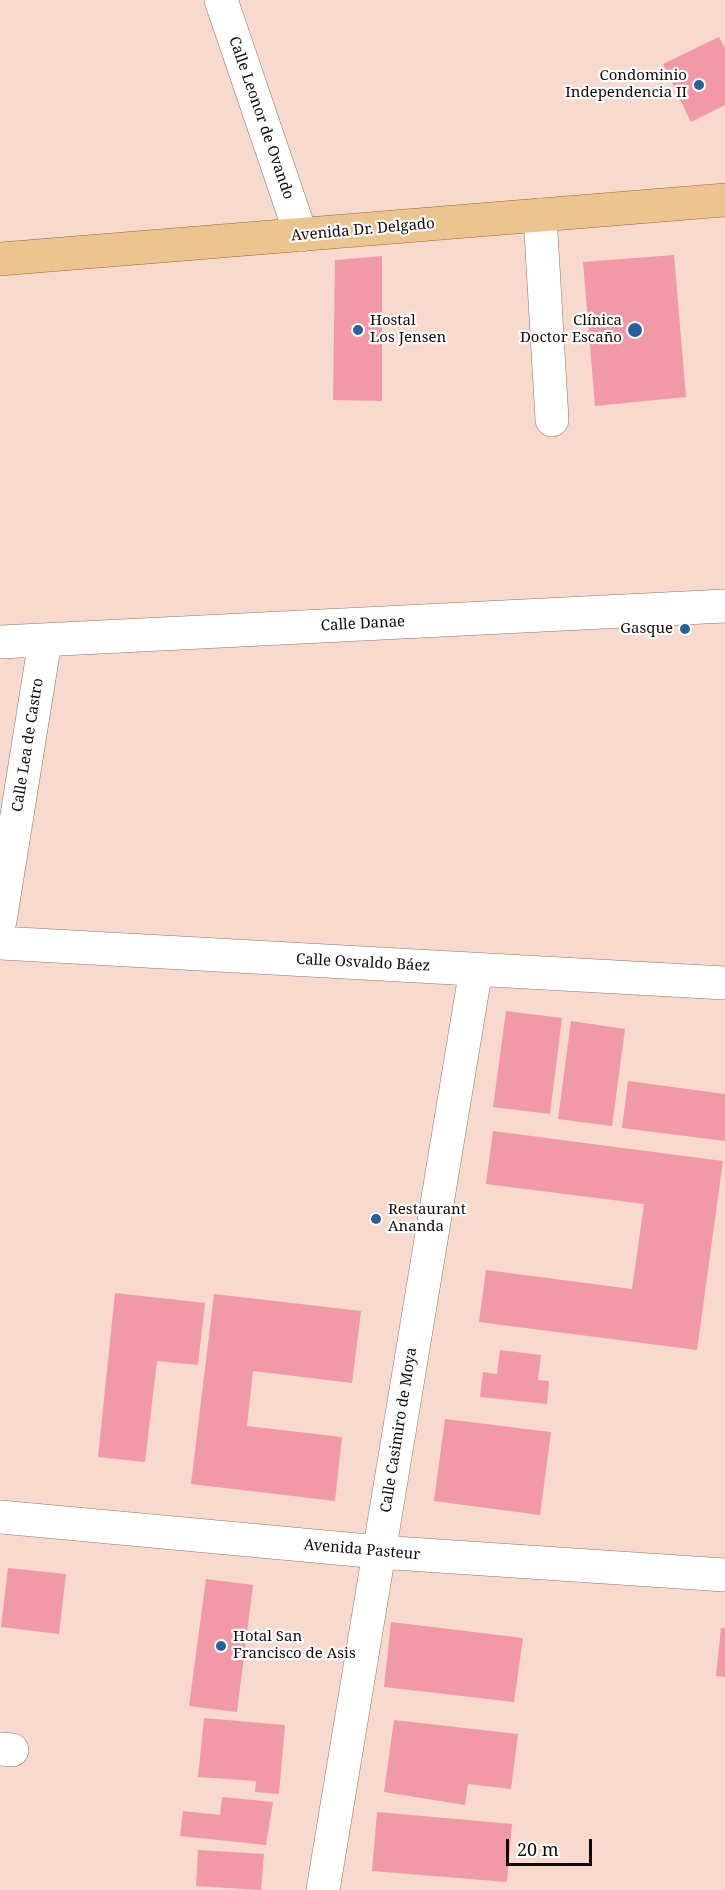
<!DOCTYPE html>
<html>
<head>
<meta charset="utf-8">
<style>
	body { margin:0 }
	#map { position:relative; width:725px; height:1890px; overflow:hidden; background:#f7d9ce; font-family:"Noto Serif",serif }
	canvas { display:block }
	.scale { position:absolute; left:506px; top:1839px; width:86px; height:27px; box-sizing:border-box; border:3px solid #120906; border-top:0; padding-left:8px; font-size:18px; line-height:21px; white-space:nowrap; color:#120906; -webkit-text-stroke:4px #fff; paint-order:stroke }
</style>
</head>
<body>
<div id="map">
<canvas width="725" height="1890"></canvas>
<div class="scale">20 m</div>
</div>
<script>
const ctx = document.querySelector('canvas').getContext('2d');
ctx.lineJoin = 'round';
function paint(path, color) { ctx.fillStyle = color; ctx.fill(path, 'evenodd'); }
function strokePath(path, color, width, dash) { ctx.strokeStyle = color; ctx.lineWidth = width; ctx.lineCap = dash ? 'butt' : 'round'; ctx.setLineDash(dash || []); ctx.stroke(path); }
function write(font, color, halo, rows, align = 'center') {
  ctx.font = font + ' "Noto Serif",serif'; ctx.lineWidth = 4.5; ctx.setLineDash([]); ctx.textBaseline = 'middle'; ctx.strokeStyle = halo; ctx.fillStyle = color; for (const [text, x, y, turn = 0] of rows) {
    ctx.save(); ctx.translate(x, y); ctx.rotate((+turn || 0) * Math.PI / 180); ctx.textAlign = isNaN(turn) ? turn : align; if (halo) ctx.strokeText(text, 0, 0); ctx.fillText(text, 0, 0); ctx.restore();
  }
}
const building = new Path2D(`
	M719,37L725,48V105L691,122L663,64Z
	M674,255L686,397L595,406L583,262Z
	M382,256V401L333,400L335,260Z
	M506,1011L562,1018L550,1114L493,1107Z
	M571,1021L625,1029L612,1126L558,1119Z
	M628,1081L725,1094V1141L622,1128Z
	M493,1131L723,1161L697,1350L479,1322L486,1270L632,1289L644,1204L486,1184Z
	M115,1293L205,1303L198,1365L157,1361L145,1462L98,1457Z
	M214,1294L361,1311L352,1383L253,1371L247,1426L342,1437L335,1501L191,1484Z
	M500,1350L541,1355L538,1380L549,1381L547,1404L480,1397L483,1372L497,1374Z
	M445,1419L551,1432L540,1515L434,1501Z
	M8,1568L66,1574L59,1634L1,1627Z
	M206,1579L253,1585L237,1712L189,1706Z
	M391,1622L523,1638L514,1702L384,1687Z
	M721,1628H725V1677L716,1676Z
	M204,1718L285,1725L279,1794L255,1792L256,1781L198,1777Z
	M394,1720L518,1734L511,1789L468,1784L465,1805L384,1792Z
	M222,1797L273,1802L266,1845L180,1836L183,1811L220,1815Z
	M377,1812L512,1824L507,1882L372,1871Z
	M198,1850L264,1854L261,1890L196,1886Z`);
const minor = new Path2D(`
	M221,0L301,235
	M540,215L552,420
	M0,642L725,606
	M0,921L45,641
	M0,943L725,983
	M0,1517L379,1552L725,1575
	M0,1749L12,1750
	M323,1890L476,969`);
const major = new Path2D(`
	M0,259L725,200`);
const markers = [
	[699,85,6,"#246299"],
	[358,330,6,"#246299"],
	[635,330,8,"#246299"],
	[685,629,6,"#246299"],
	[376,1219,6,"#246299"],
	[221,1646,6,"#246299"]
];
const poiNames = [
	["Condominio",687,76],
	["Independencia II",687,93],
	["Hostal",370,321,"left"],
	["Los Jensen",370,338,"left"],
	["Clínica",622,321],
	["Doctor Escaño",622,338],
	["Gasque",673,629],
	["Restaurant",388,1210,"left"],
	["Ananda",388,1227,"left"],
	["Hotal San",233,1637,"left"],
	["Francisco de Asis",233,1654,"left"]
];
const streetNames = [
	["Calle Leonor de Ovando",261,118,71],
	["Avenida Dr. Delgado",363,230,-5],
	["Calle Danae",363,624,-3],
	["Calle Lea de Castro",28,745,-81],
	["Calle Osvaldo Báez",363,963,3],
	["Calle Casimiro de Moya",399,1430,-81],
	["Avenida Pasteur",362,1550,5]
];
paint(building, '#f199a6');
strokePath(minor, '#8d7268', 34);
strokePath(major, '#97692e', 34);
strokePath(minor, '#fff', 33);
strokePath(major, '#ecc48f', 33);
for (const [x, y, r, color] of markers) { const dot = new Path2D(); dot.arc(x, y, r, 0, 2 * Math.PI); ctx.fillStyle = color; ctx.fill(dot); strokePath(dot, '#fff', 2); }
write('15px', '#120906', '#fff', poiNames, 'right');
write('15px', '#120906', '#fff', streetNames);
</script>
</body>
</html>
